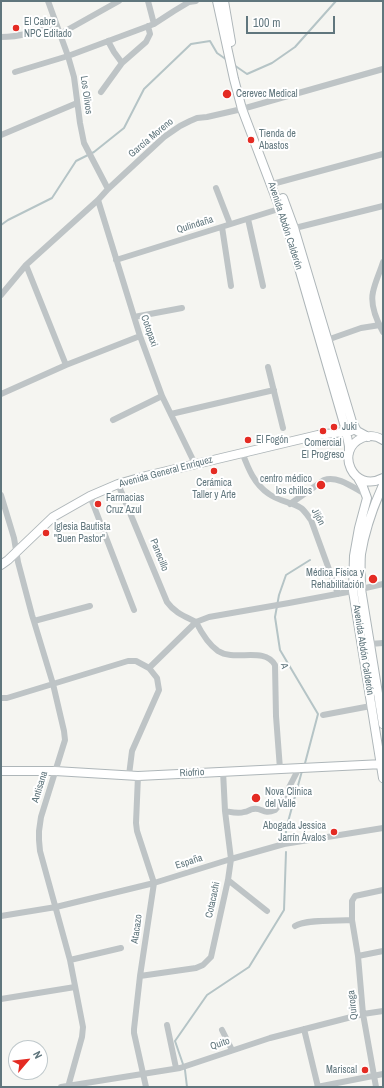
<!DOCTYPE html>
<html>
<head>
<meta charset="utf-8">
<style>
	body { margin:0 }
	#map { position:relative; width:384px; height:1088px; overflow:hidden; background:#f5f5f1; font-family:"Archivo Narrow",sans-serif }
	canvas { display:block }
	.frame { position:absolute; inset:0; border:2px solid #60767d; pointer-events:none }
	.north { position:absolute; left:8px; top:1040px; width:40px; height:40px; box-sizing:border-box; background:#fff; border:1px solid #bfc8cb; border-radius:50%; rotate:62deg; font-size:11px; font-weight:700; line-height:16px; text-align:center; color:#60767d }
	.north::after { content:''; display:block; margin:auto; width:14px; height:18px; background:#e42b23; clip-path:polygon(50% 0,100% 100%,50% 72%,0 100%) }
	.scale { position:absolute; left:246px; top:16px; width:89px; height:18px; box-sizing:border-box; border:2px solid #60767d; border-top:0; padding-left:5px; font-size:12px; line-height:14px; white-space:nowrap; color:#60767d; -webkit-text-stroke:3px #fff; paint-order:stroke }
</style>
</head>
<body>
<div id="map">
<canvas width="384" height="1088"></canvas>
<div class="frame"></div>
<div class="north">N</div>
<div class="scale">100 m</div>
</div>
<script>
const ctx = document.querySelector('canvas').getContext('2d');
ctx.lineJoin = 'round';
function strokePath(path, color, width, dash) { ctx.strokeStyle = color; ctx.lineWidth = width; ctx.lineCap = dash ? 'butt' : 'round'; ctx.setLineDash(dash || []); ctx.stroke(path); }
function write(font, color, halo, rows, align = 'center') {
  ctx.font = font + ' "Archivo Narrow",sans-serif'; ctx.lineWidth = 4; ctx.setLineDash([]); ctx.textBaseline = 'middle'; ctx.strokeStyle = halo; ctx.fillStyle = color; for (const [text, x, y, turn = 0] of rows) {
    ctx.save(); ctx.translate(x, y); ctx.rotate((+turn || 0) * Math.PI / 180); ctx.textAlign = isNaN(turn) ? turn : align; if (halo) ctx.strokeText(text, 0, 0); ctx.fillText(text, 0, 0); ctx.restore();
  }
}
const stream = new Path2D(`
	M234,65L247,74L272,63L295,47L336,1
	M1,225L8,220L52,198L76,161L94,152L124,128L144,89L191,44L210,41L217,53L227,60
	M304,767L318,714L280,650L275,617L279,595L286,575L310,560
	M286,837V829L302,771
	M187,1087L185,1070L175,1041L207,995L249,967L284,910L286,852`);
const street = new Path2D(`
	M48,1L68,56L74,77L80,123L84,143L108,189
	M148,1L154,24
	M60,34L119,1
	M1,37C20,37 38,31 56,25
	M108,41L114,52L122,63
	M15,72L68,56L154,24L174,11L189,2L196,1
	M101,92L122,63L146,42L150,34L148,26
	M1,135L77,103
	M276,183L383,154
	M216,188L230,224
	M98,200L140,336L162,396L195,464
	M248,219L263,286
	M222,227L231,286
	M291,229L383,206
	M116,260L282,208
	M383,262C380,272 375,282 373,292C370,305 377,321 383,332
	M26,265L66,365
	M1,295L26,265L98,200L108,189L164,137L180,126L190,121L197,118L207,117L242,109L383,69
	M134,317L182,308
	M327,340L361,328L380,325
	M268,367L283,428
	M1,394L66,365L140,336
	M171,414L274,390
	M113,420L162,396
	M242,452C248,468 254,484 269,494C278,501 291,502 301,508C305,511 308,516 311,520L338,594
	M118,484L167,602C174,612 184,616 196,622
	M1,495L14,538L18,562L32,615L53,684L64,731L65,740L41,817L39,831V840L40,851L70,960L83,1027L82,1037L68,1087
	M90,496L134,610
	M290,504L324,480C338,475 355,489 367,495
	M361,589L383,584
	M34,621L90,606
	M196,622C201,632 208,644 218,651C235,662 264,646 275,665L276,716L280,769
	M370,644L383,643
	M149,668L196,622L209,617L289,603L353,591
	M1,698H7L128,661H136L149,668L157,678L159,690L132,751L129,775
	M323,715L376,705
	M138,776L136,823L137,831L154,883L140,976L134,1029V1033L146,1087
	M225,811C231,812 238,814 244,812C248,812 250,809 253,809C262,807 263,815 275,810L281,803L299,768
	M228,880L267,911
	M1,916L56,907L154,883L231,859L284,844L383,828
	M295,926C306,919 338,921 352,920
	M358,956L383,951
	M70,960L121,948
	M140,976L196,968L203,965L211,957L228,880L231,859L225,811L223,771
	M1,999L75,987
	M167,1025L176,1068
	M304,1029L318,1087
	M222,1030L232,1050
	M61,1087L180,1068L270,1038L363,1014L383,1011
	M317,1087L383,1074
	M376,1087L363,1014L358,956L352,920V901L355,896L383,890`);
const secondary = new Path2D(`
	M217,1L234,79L242,109L288,230L345,427L349,446V453
	M224,1L231,42
	M283,198L294,228L352,422L357,431L368,437
	M383,440C377,436 369,435 362,438C334,450 353,494 383,478
	M358,478L363,487L367,498L359,528L354,556L353,591L383,778
	M383,485C373,507 365,530 361,554C360,565 361,577 361,589L383,724
	M1,565L8,560L53,517L90,496L118,484L146,476L318,435L351,431
	M1,771H55L138,776L383,764`);
const markers = [
	[16,28,4,"#e42b23"],
	[227,94,5,"#e42b23"],
	[251,140,4,"#e42b23"],
	[334,427,4,"#e42b23"],
	[323,431,4,"#e42b23"],
	[248,440,4,"#e42b23"],
	[214,471,4,"#e42b23"],
	[321,485,5,"#e42b23"],
	[98,504,4,"#e42b23"],
	[46,533,4,"#e42b23"],
	[373,579,5,"#e42b23"],
	[256,798,5,"#e42b23"],
	[334,832,4,"#e42b23"],
	[365,1070,4,"#e42b23"]
];
const poiNames = [
	["El Cabre",24,22],
	["NPC Editado",24,34],
	["Cerevec Medical",236,94],
	["Tienda de",259,134],
	["Abastos",259,146],
	["Juki",342,427],
	["El Fogón",256,440],
	["Comercial",323,443,"center"],
	["El Progreso",323,455,"center"],
	["centro médico",312,479,"right"],
	["los chillos",312,491,"right"],
	["Cerámica",214,483,"center"],
	["Taller y Arte",214,495,"center"],
	["Farmacias",106,498],
	["Cruz Azul",106,510],
	["Iglesia Bautista",54,527],
	["\"Buen Pastor\"",54,539],
	["Médica Física y",364,573,"right"],
	["Rehabilitación",364,585,"right"],
	["Nova Clínica",265,792],
	["del Valle",265,804],
	["Abogada Jessica",326,826,"right"],
	["Jarrín Ávalos",326,838,"right"],
	["Mariscal",357,1070,"right"]
];
const streetNames = [
	["Los Olivos",86,95,82],
	["García Moreno",151,138,-40],
	["Qulindaña",195,225,-17],
	["Avenida Abdón Calderón",285,226,72],
	["Cotopaxi",149,331,71],
	["Avenida General Enríquez",166,472,-15],
	["Jijón",318,517,62],
	["Panecillo",159,555,68],
	["Avenida Abdón Calderón",363,650,81],
	["A",284,666,77],
	["Riofrìo",192,773,-3],
	["Antisana",40,787,-73],
	["España",189,862,-18],
	["Cotacachi",213,900,-78],
	["Atacazo",137,929,-82],
	["Quiroga",353,1005,-96],
	["Quito",220,1044,-19]
];
strokePath(stream, '#b5c4c6', 2);
strokePath(secondary, '#aeb6b9', 10);
strokePath(street, '#bec4c6', 6);
strokePath(secondary, '#fff', 8);
for (const [x, y, r, color] of markers) { const dot = new Path2D(); dot.arc(x, y, r, 0, 2 * Math.PI); ctx.fillStyle = color; ctx.fill(dot); strokePath(dot, '#fff', 1.5); }
write('10px', '#60767d', '#fff', poiNames, 'left');
write('10px', '#60767d', '#fff', streetNames);
</script>
</body>
</html>
